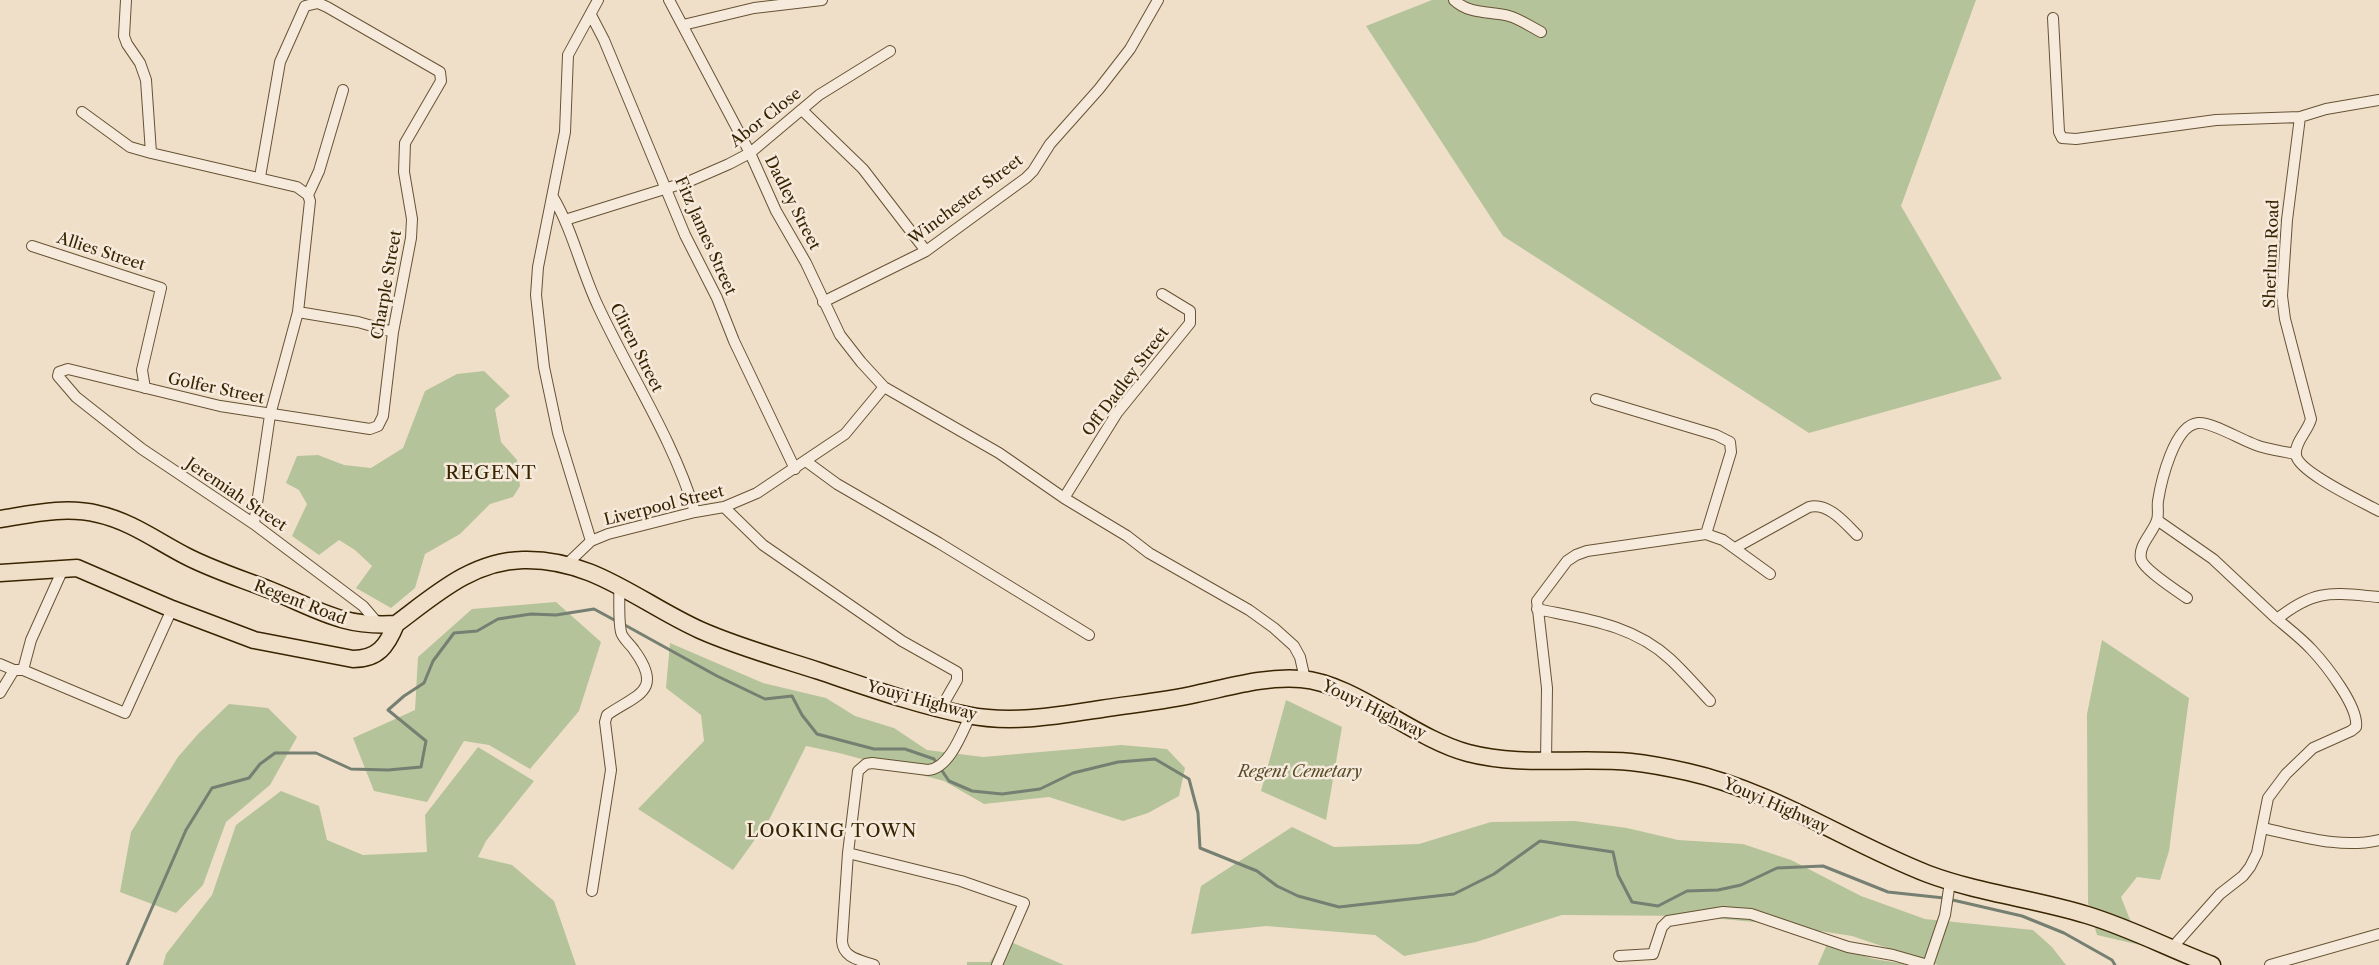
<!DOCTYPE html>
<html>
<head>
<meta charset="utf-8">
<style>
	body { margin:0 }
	canvas { display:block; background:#f0dfc8 }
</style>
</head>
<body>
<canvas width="2379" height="965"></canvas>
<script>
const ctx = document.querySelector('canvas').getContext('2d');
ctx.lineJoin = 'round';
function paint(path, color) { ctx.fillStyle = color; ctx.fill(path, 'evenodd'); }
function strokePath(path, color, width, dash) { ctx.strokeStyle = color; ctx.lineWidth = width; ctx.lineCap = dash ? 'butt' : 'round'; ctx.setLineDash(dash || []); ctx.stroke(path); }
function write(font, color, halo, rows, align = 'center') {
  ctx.font = font + ' "Libre Caslon Text",serif'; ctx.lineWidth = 5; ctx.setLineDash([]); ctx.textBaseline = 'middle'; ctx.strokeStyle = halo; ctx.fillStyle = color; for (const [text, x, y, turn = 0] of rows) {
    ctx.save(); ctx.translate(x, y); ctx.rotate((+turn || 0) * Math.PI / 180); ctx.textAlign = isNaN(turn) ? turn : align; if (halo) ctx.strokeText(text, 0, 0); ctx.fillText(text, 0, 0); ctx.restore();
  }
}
const green = new Path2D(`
	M1432,0H1976L1901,206L2002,379L1809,433L1503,236L1366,26Z
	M484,371L510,396L495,409L501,442L517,460L520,486L513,497L490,504L460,534L425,554L415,588L391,608L356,588L372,566L355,550L339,540L319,555L292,536L307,504L299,490L286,483L297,456L318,455L344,465L371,468L403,448L425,391L457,374Z
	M556,602L601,642L579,711L530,769L489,745L464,741L427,802L374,791L353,738L415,710L418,657L472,609Z
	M2102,640L2189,698L2169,851L2160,880L2137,877L2121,897L2140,945L2097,935L2088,903L2087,714Z
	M670,643L763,683L826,698L855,716L894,728L927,750L983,757L1121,745L1167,749L1185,768L1179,796L1148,813L1123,821L1049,797L984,804L944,781L839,753L806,746L769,820L733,870L638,809L704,741L701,715L666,688Z
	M1286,700L1342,727L1326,820L1261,791Z
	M229,704L268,708L297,737L270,785L226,822L203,885L176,913L120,892L131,832L178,757L198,734Z
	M478,747L534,781L486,841L478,857L512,865L554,901L576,965H163L166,954L212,895L236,825L281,791L319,806L327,840L363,855L427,852L425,815Z
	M1575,821L1627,828L1678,840L1743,844L1791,860L1861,896L1925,919L2033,930L2052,947L2066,965H1938L1852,936L1775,924L1691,916L1562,915L1476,942L1404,956L1375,935L1266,926L1191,934L1201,886L1292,827L1334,847L1419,844L1491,822Z
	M1004,939L1064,965H967V962H990Z
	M1827,944L1874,959L1911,965H1818Z`);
const stream = new Path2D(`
	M623,624L717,676L765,699L792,696L802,715L817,734L874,749H905L934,759L949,781L972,791L1002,794L1040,789L1073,773L1118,762L1155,759L1189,779L1198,813L1200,848L1257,871L1277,886L1298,896L1339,907L1454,894L1494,874L1540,841L1613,852L1618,875L1632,902L1658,906L1687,891L1718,890L1741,885L1777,868L1823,866L1888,892L1944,898L2022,916L2064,933L2112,960L2115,965
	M127,965L186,830L212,788L249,778L260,764L275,753H316L351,769L388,770L421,767L426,741L388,710L404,696L424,683L433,661L454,633L477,631L498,619L531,614L556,615L594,609L618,622`);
const minor = new Path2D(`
	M126,0L124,36L127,44L140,63L146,80L151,153L297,187L308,195L310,201L298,312L270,415L254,524
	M669,0L750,153L776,211L806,263L840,335L861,362L884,387L999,453L1064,498L1127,536L1149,553L1249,610L1274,628L1294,646L1300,657L1305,679
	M1454,0C1470,15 1490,11 1509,16C1520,19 1531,27 1541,32
	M591,15L604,40L685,235L717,298L734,341L795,469
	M2053,18L2059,132L2062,138L2076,139L2216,120L2300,117
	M683,25L754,8L822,0
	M2379,100L2326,109L2300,117L2287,220L2282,296L2285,319L2311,419C2308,431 2294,443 2296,455C2298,472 2363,502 2379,511
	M802,110L863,169L926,251
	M82,112L130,147L151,153
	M260,177L280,62L305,6L318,3L327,7L440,72L441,81L405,143L404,172L412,219L411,238L393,332L383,416L378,426L370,429L220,406L68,369L59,372L58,376L76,397L142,449L254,524L363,606L381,627
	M308,195L319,171L343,90
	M553,197C573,231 581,270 598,306C630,375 673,439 695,512
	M565,220L690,181L729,164L750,153L819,95L890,51
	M32,246L161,288L142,370L145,388
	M823,302L926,251L1026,178L1033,171L1050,144L1099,89L1130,49L1158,0
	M298,312L358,322L393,332
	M1596,399L1716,435L1730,442L1731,452L1706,534
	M807,462L837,484L939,543L1089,635
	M1064,498L1117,413L1190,323V311L1162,294
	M724,507L763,545L902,641L957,672V680L941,708
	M2157,520L2213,559L2277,619
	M591,541L558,433L544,367L536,295L538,267L565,132L568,55L598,0
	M1735,548L1809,507C1828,502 1845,523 1857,535
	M568,563L591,541L608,534L695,512L724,507L757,493L845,434L884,387
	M2187,598C2177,591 2143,569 2141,559C2138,545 2153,533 2157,520C2159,514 2157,507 2158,501C2161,482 2174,425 2198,423C2211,421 2246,443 2262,447C2273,450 2285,452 2296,454
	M1537,609C1584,619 1632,624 1670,659C1684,672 1697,687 1710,701
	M0,664L14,670H23L31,640L63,569
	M23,670L125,713L172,609
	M0,693L14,670
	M1546,762L1547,688L1537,601L1567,561L1576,555L1587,551L1706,534L1723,540L1770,574
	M2262,828C2301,836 2340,849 2379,840
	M848,853L961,881L1024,903L997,965
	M592,891L611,770L605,722L607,715C635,695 665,692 634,650C631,645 622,638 621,632C618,618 620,600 619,586
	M2171,949L2220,894L2243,876L2250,867L2257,853L2268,798L2286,774L2313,748L2351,731L2356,727C2359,707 2326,665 2312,650C2302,639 2289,629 2277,619C2316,588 2332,593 2379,597
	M1619,956L1653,954L1662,927L1668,921L1723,912L1751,914L1848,947L1893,955L1928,965
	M874,965C860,960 843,958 842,941L848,853L858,771L866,764L872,763L928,770C949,769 962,733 970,716
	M1928,965L1945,915L1950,882
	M2270,965L2379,934`);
const primary = new Path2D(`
	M0,519C32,514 65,506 98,514C130,521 157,541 186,556C213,570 242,579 270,590C317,609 343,628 396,624
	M0,573L77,568L172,609L254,640L353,659C378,659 387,646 396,624
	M396,624C435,595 472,561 523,560C593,558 640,603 700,630C738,647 779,658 819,671C867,687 917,705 967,715C1011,724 1056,716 1101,709C1133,704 1165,701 1196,694C1230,687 1266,676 1301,679C1354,683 1412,738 1468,753C1522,767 1576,757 1631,762C1650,764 1670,768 1688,772C1773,791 1848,843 1928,874C1979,893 2035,899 2087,915C2130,928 2170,949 2212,965`);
const streetNames = [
	["Abor Close",766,118,-38],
	["Winchester Street",966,200,-37],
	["Dadley Street",792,203,63],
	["Fitz James Street",705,236,66],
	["Allies Street",101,252,18],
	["Sherlum Road",2272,254,-88],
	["Charple Street",387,285,-80],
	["Cliren Street",636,348,63],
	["Off Dadley Street",1126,382,-53],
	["Golfer Street",216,389,12],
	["Jeremiah Street",236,495,34],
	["Liverpool Street",664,506,-14],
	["Regent Road",300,603,21],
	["Youyi Highway",922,701,15],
	["Youyi Highway",1374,710,26],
	["Youyi Highway",1776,806,24]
];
const parkNames = [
	["Regent Cemetary",1300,772]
];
const neighbourhoodNames = [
	["LOOKING TOWN",832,832]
];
const quarterNames = [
	["REGENT",491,474]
];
paint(green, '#b4c39a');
strokePath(stream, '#757f72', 3);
strokePath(minor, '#675334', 12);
strokePath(primary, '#392402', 19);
strokePath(minor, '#f5eadb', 10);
strokePath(primary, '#f0dfc8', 16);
write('16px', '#392402', '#f5eadb', streetNames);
write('italic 16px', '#584c28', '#f5eadb', parkNames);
ctx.letterSpacing = '1px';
write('18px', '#392402', '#f5eadb', neighbourhoodNames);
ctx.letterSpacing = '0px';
ctx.letterSpacing = '1px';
write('19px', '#392402', '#f5eadb', quarterNames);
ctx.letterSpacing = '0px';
</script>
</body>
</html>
